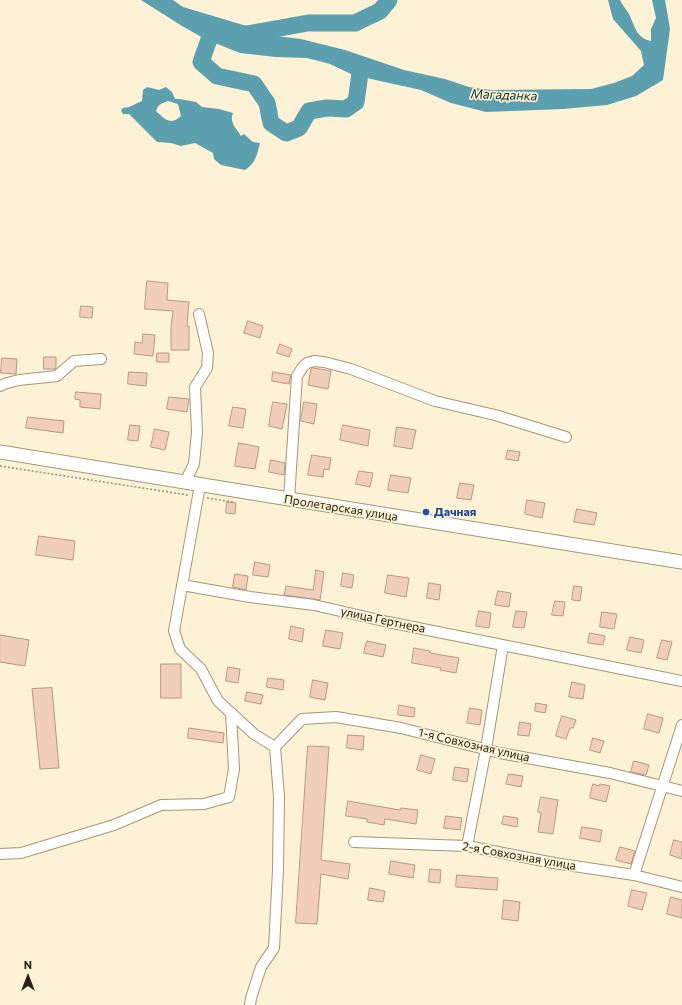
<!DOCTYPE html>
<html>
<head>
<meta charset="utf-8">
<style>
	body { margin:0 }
	#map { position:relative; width:682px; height:1005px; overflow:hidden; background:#fdf2d5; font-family:Commissioner,sans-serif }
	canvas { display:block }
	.north { position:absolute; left:8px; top:957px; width:40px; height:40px; -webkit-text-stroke:3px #fdf2d5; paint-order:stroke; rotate:0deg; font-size:11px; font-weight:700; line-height:16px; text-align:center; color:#262114 }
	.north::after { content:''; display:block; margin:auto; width:14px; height:18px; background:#262114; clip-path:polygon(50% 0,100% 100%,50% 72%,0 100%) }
</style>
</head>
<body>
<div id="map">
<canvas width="682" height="1005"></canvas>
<div class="north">N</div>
</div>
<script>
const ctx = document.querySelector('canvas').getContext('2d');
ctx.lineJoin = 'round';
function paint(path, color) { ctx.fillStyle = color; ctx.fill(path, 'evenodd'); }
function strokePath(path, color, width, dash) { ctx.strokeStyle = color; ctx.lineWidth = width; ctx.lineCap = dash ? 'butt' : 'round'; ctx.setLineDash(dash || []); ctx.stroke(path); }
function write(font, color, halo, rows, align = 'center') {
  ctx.font = font + ' Commissioner,sans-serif'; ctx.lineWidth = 3.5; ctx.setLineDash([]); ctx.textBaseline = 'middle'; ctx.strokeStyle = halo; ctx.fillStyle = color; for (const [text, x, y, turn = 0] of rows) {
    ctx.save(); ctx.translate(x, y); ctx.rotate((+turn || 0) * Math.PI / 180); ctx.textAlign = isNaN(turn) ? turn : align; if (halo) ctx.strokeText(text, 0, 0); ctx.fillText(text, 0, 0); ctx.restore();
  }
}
const water = new Path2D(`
	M141,0H173L183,7L250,27L277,36L301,39L345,50L404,70L445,79L469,87L491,90L591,89L614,83L632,76L644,65L641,51L613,19L608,0H620C622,5 626,9 629,14C635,26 636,38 651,41V29L656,18L652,0H665L670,29L663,80L636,96L607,105L563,109L486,112L451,103L421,90L353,75L330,64L307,58L276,57L240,53L205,39L182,26Z
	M147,87L159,90L166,87L172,92L175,99H180L196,102L202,107L219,109L233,113C229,122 236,128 241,136L244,134L253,142L260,143C257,155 255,164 245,170L221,165L214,159L213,153L195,143L181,146L171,143L157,142L129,114H123L121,110L123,108L129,107L142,101L143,90ZM168,101L178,104L181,116C170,126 165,119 156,111C158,104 162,103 168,101Z`);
const river = new Path2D(`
	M212,31L201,62L217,76L254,84L267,103L271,123L286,133L299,128L309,111L327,108L346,109L356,102L361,66
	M241,35L308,23H355L380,11L389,0`);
const building = new Path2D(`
	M147,281L168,283L167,300L189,302L187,326H189V350H171V326L173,311L145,309Z
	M81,306L93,307L92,318L80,317Z
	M248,321L263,326L260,338L244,333Z
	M143,334L155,335L153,356L134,354L135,342L142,343Z
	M280,344L292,349L289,357L277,353Z
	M157,353H169V362H157Z
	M44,357H56V368L55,369H44Z
	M2,358L17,359L16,374L1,373Z
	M313,368L331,371L328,389L308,385L311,369Z
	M129,372L147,373L146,386L128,384Z
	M273,372L291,375L289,384L272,381Z
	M76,392L101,394L100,409L80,407V400L75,399Z
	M169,397L189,399L187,412L167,409Z
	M273,402L287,404L282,429L269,426Z
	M304,402L317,404L314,424L301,421Z
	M233,407L246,409L243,428L229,426Z
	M28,417L64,421L63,433L26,428Z
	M130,425L140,426L138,441L128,440Z
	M343,425L370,430L368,446L340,440Z
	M397,427L416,430L412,449L394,446Z
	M155,429L169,432L165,450L151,447Z
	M239,443L259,447L255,469L235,466Z
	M508,450L520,452L518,461L506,459Z
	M312,455L331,458L329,470L324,469L323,477L308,475Z
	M271,460L285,463L284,475L269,472Z
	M359,471L373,473L370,487L356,484Z
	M391,475L411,478L408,493L388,490Z
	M460,483L474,485L471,500L457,498Z
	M527,500L545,503L542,518L525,514Z
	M227,502L236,503L235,514L226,513Z
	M577,509L597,513L594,525L574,522Z
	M39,536L75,541L73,560L36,555Z
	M255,562L270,565L268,577L253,575Z
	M316,570L324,572L320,600L284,595L286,586L313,590Z
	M343,573L354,575L352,588L341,586Z
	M235,574L248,576L246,590L233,587Z
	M388,575L409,578L406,597L385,593Z
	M429,583L441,585L439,600L427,598Z
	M574,586L582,587L580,601L572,600Z
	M498,591L511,593L509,607L495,605Z
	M555,601L565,602L563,616L552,615Z
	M479,611L491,613L489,628L476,626Z
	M516,611L527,612L524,628L513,627Z
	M602,612L617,614L614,629L600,627Z
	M291,626L304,629L302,642L289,639Z
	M326,630L343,633L340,649L323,646Z
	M590,633L605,636L603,645L588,643Z
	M0,635L29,640L25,666L0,662Z
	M630,637L644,640L641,653L627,650Z
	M662,640L672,642L667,660L657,658Z
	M367,641L386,645L383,657L364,653Z
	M414,648L430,651V653L459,658L456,673L440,670L441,668L412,663Z
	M161,664H181V698H161Z
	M228,667L240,669L238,683L226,681Z
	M268,678L284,680L283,690L267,687Z
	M313,680L328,683L325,700L310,697Z
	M572,682L585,685L583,699L569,697Z
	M52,688L59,768L40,769L32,689Z
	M247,692L263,695L261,704L245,701Z
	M536,703L547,705L545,713L535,711Z
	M399,705L415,708L414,717L398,715Z
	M470,708L482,710L480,725L467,723Z
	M648,714L663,718L659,733L644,729Z
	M562,716L576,720L573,728H570L566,739L556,736Z
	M520,722L531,724L529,736L518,735Z
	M189,728L224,733L223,743L188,738Z
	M348,735L364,736L363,750L347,748Z
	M593,738L604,741L600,753L590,750Z
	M308,746L329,747L321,860L350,864L348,879L321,874L317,924L296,923Z
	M421,755L435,759L431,774L417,770Z
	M634,761L649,765L646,775L631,772Z
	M455,767L469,769L467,782L453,780Z
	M509,774L523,776L521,787L506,784Z
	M593,784L599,786L600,784L610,786L606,802L590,798Z
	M541,797L558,800L553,834L538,832L541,813L538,812Z
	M348,801L400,810L401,808L418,810L416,824L385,819L384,825L367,822V819L346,816Z
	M446,816L462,818L460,830L444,828Z
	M504,816L518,818L517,827L502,824Z
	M582,827L602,830L600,842L580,838Z
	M674,840L682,842V859L670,855Z
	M620,847L635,851L631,864L616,860Z
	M391,861L415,865L413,878L389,874Z
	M430,869L441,870L440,883L429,882Z
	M457,875L498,878L497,890L456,887Z
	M370,888L385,891L383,902L368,900Z
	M632,890L647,893L642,910L628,906Z
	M671,897L682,900V918L667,914Z
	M504,900L520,902L518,921L502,919Z`);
const path = new Path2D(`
	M0,466L188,495
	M207,498L233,502`);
const minor = new Path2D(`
	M0,386L7,383L19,380L57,376L74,361L101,359
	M185,482L194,464L197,432L195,387L207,368L208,353L199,314
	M200,485L174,631L180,649L201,669L218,701L254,734L275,747
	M289,499L297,376L302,368L307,363L314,361L324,362L351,369L435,401L495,415L566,437
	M182,585L250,597L314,605L388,622L682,681
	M275,747L302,719L336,717L401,728L500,753L610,773L682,791
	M354,842L467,846L554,863L634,875L682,887
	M467,846L486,749L503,645
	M0,854L21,853L114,825L161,805L204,804L229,797L234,769L231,713
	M634,875L682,725
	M250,1005L251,998L261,967L274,948L278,870L279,797L275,747`);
const major = new Path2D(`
	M0,452L289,499L682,562`);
const markers = [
	[426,512,4,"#1a4fb4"]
];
const streetNames = [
	["Пролетарская улица",341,508,9],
	["улица Гертнера",383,620,12],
	["1-я Совхозная улица",474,745,13],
	["2-я Совхозная улица",519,856,10]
];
const transitNames = [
	["Дачная",434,512]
];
const waterNames = [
	["Магаданка",504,95,2]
];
paint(water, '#5ca0b0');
strokePath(river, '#5ca0b0', 17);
paint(building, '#f1ceb9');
strokePath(building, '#b89783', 1);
strokePath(minor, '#a49776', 12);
strokePath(major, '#a49776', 15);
strokePath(path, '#98907b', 1.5, [2, 2]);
strokePath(minor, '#fff', 10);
strokePath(major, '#fff', 13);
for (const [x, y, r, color] of markers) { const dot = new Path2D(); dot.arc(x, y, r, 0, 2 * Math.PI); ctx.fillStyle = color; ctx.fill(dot); strokePath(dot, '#fdf2d5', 1.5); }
write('12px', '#262114', '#fdf2d5', streetNames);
write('bold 12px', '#164399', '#fdf2d5', transitNames, 'left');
write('italic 13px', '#0d3037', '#fdf2d5', waterNames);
</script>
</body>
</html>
